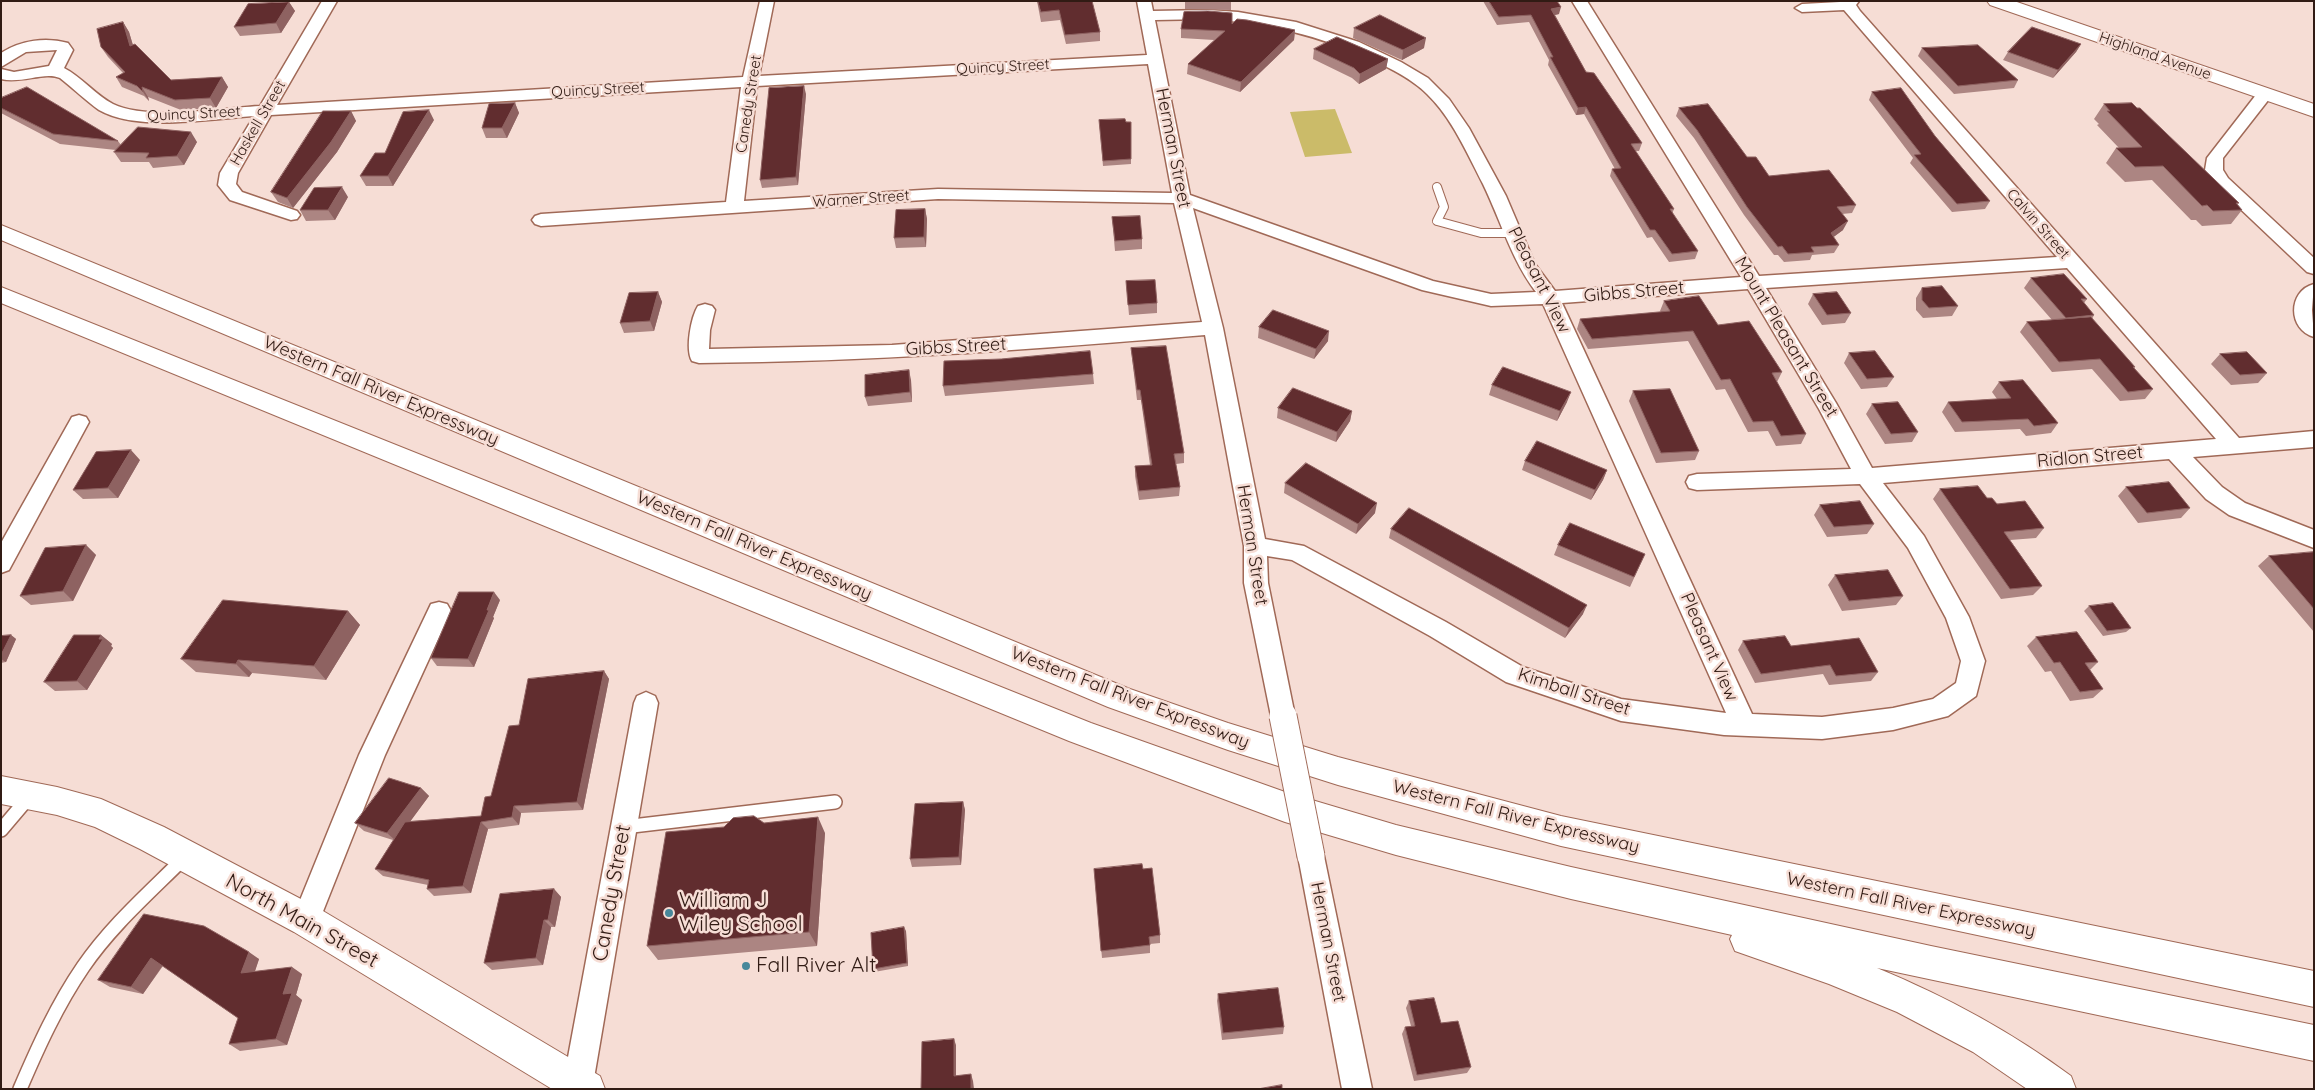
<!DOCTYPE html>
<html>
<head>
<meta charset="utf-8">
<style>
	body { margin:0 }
	#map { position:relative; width:2315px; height:1090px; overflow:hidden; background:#f6ddd5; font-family:Quicksand,sans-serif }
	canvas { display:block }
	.frame { position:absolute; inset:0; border:2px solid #311b14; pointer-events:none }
</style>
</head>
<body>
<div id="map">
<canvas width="2315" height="1090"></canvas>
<div class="frame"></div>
</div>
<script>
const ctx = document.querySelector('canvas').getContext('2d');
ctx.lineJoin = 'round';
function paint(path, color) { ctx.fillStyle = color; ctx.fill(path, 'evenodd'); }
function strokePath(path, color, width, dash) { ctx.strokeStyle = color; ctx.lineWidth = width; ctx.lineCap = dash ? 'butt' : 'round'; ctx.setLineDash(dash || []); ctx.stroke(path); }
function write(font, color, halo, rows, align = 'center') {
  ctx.font = font + ' Quicksand,sans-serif'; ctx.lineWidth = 5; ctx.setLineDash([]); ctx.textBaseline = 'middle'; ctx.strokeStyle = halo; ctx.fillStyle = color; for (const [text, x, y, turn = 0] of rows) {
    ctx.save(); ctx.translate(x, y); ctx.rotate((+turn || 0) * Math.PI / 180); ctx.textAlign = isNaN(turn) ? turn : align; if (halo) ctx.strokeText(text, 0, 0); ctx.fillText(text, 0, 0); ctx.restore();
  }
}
const green = new Path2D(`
	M1335,109L1352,153L1305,157L1290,112Z`);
const laneFar1 = new Path2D(`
	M1437,187L1444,207L1437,221L1481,233H1513`);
const lane = new Path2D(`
	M624,827L835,802
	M1,830L29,797
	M20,1089C38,1047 57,1005 83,967C111,926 149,893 184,858`);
const street = new Path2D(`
	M322,1H337L277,105L743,77L760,1H774L759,76L1147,55L1137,1H1151L1153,11L1208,10L1238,12L1296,22L1359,42L1401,62L1428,78L1449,99L1469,128L1506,196L1535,264L1555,291L1741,277L1572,1H1587L1759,276L2057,257L1844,10L1802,12L1795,8L1802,4L1859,1L1856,5L1860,11L2239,438L2314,431V447L2193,457L2222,487L2245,503L2314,530V548L2229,515L2206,499L2169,459L1883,483L1924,536L1969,617L1985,661L1976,696L1948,716L1893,730L1822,739L1724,735L1621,721L1506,682L1430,636L1292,560L1267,556L1268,583L1295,716L1292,724L1283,727L1274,724L1271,716L1244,583V546L1205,335C1036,349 868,362 699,363L692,361C685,349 691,317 698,306L705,304L712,306L715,310L710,330L709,349L892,345L1202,322L1174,203L938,199L541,226L535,224L532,220L535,216L541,214L726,202L741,87L271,115L238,173L236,184L242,192L297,211L300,215L297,219L291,220L230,200L218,185L220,173L254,116C211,119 137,132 99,110C86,101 73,88 60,78C45,71 22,84 1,79V69L14,72L49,66L57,50L26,52L1,67V53C21,40 46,37 68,43L73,50L64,68C82,77 95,95 113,104C148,121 220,108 260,106ZM1208,19C1267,23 1319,35 1372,60C1392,69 1412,79 1427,94C1452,118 1467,153 1483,184C1501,221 1511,259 1536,292L1491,294L1433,281L1190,195L1155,20ZM1148,64L1172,193L938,189L744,201L757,86ZM1193,208L1422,290L1491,306L1543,304L1726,713L1621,699L1523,667L1446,622L1304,546L1265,539L1223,328ZM2067,268L2216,439L1872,468L1836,403L1766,288ZM1748,289L1819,409L1851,469L1697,474L1689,476L1686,482L1689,488L1697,490L1860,484L1908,548L1946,618L1961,661L1956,683L1933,699L1893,708L1822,717L1752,714L1562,303Z
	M2265,89L2271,91L2273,94L2223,158V170L2228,178L2314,258V274L2307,272L2215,185L2205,170L2207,158L2259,91Z
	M2314,284L2312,310L2314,337C2288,330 2287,291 2314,284Z
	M79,415L86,417L89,422L9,570L1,573V543L72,417Z
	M439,602L447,604L451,611L385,755L316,929L306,933L296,929L292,920L359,755L431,604Z
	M646,692L655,696L658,703L593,1084L591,1089H565L563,1084L634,703L637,696Z
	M1311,843L1321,847L1324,856L1372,1089H1342L1298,856L1301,847Z`);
const secondary = new Path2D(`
	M1987,1H2014L2314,104V117L1990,5Z
	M1,776L57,787L101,799L164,827L318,908L600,1076L605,1089H552L294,932L140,849L95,827L57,815L1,804Z`);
const highway = new Path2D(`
	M1,225L1130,689L1228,723L1338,757L1561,816L2314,971V1007L1561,846L1338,785L1228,750L1108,707L1,240Z
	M1,287L1091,723L1285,792L1396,825L1571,867L1931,946L2314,1025V1061L1877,968C1947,997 2010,1031 2071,1076L2076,1089H2027L1973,1052L1897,1012L1829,984L1735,951L1730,939L1732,935L1571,899L1396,855L1285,822L1069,741L1,303Z`);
const streetBridge = new Path2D(`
	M1283,716L1311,856`);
const wall = new Path2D(`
	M1037,1H1092L1100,32V41L1066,44L1060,20L1041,22Z
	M1185,1H1231V10L1185,9Z
	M1483,1H1557L1559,14L1555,15L1586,72L1642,143L1639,151H1635L1674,209L1672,214L1698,251L1695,259L1669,262L1652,237L1647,238L1610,176L1612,169H1615L1584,114L1576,115L1548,65L1549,60L1529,22L1497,25Z
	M289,2L295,11L281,33L240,36L234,27Z
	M123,22L129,32L133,45L171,80L222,77L228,87L216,108L181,110L148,97L149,101L144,96L122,87L116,77L123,73L108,57L101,47Z
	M1232,24L1295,30L1294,40L1240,92L1187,74L1188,64L1214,40L1181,38V29Z
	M1354,28L1424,48L1402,60L1353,38Z
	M2081,44L2076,52L2053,78L2003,60L2008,52Z
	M1922,48L2018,80L2014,88L1954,94L1918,56Z
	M1314,49L1388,59L1386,69L1359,84L1352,78L1313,59Z
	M1872,92L1935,136L1990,201L1985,209L1952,212L1910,163L1913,158L1869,100Z
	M806,94L798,185L762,188L760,180Z
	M1,98L118,141L121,145L197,142L184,165L153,168L149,162H121L114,152L116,150L60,144L1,113Z
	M515,103L519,113L507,138H486L482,128Z
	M2104,104L2239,203L2237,204L2242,210L2231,224L2202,226L2196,220H2191L2152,180L2125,182L2106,163L2116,148H2119L2097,125L2099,124L2094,119Z
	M1679,108L1747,157L1769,176L1856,205L1852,213L1842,214L1843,230L1833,237L1839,245L1834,253L1812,255L1810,260L1784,262L1778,255H1774L1744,215L1694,138L1676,116Z
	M351,111L356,121L337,152L293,208L278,202L271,192Z
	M434,120L393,186H366L360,176L385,153Z
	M1099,120L1131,122V164L1103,166Z
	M348,197L335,220L306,221L300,210Z
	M925,209L927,219L926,247L896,248L894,238Z
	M1112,217L1142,239V249L1115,251Z
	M2031,278L2087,299L2084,303L2094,315L2092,319L2135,367L2134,368L2153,389L2145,399L2120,401L2092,369L2052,372L2020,332L2027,322L2052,320L2024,288Z
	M1126,281L1157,303V313L1129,315Z
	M1922,288L1958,306L1952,316L1923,318L1916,310V298Z
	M658,292L662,302L654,331L624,333L620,323Z
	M1813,294L1851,313L1845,323L1822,325L1808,304Z
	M1664,301L1718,325L1782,372L1777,382L1806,434L1801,444L1776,446L1768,431L1748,432L1725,389L1716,390L1688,341L1588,349L1577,329L1580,319L1661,312L1660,311Z
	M1259,327L1328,341L1314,359L1258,338Z
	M1131,348L1184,453V463L1176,464L1180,487L1179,496L1139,500L1135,476V466L1150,465L1141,400H1137L1132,358Z
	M1849,353L1894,377L1887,387L1861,389L1844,363Z
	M2220,354L2267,373L2258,383L2231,385L2211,364Z
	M1001,359L1093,374L1094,384L945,396L943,386Z
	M911,380L912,402L868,406L865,397Z
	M1999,382L2058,423L2051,433L2026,436L2020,429L1955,432L1942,412L1948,402L1997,399L1992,392Z
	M1492,385L1567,402L1557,421L1489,395Z
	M1633,391L1699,451L1695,460L1656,463L1629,401Z
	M1872,404L1918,432L1912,442L1885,444L1866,414Z
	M1278,408L1352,411L1350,421L1336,442L1277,418Z
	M140,460L118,498L83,499L73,490Z
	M1525,461L1607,470L1603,480L1591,500L1522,470Z
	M1285,483L1375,513L1356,534L1284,493Z
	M2126,487L2190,508L2181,518L2138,523L2118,496Z
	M1940,489L1987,498L2044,528L2036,538L2010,540L2042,586L2033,595L2001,599L1933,499Z
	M1820,505L1874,524L1867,534L1827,537L1814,515Z
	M1391,529L1583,614L1565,638L1389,538Z
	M86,545L96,555L73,601L31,605L20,596Z
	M1558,545L1645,554L1630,587L1554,555Z
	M2314,552V632L2258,566L2269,556Z
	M1835,575L1903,596L1896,605L1842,611L1828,585Z
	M500,600L493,617L494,618L474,667L437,666L431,658Z
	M2089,606L2131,628L2126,632L2103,636L2084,611Z
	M348,611L360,625L326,680L252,673L249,677L196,672L181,659Z
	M11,635L16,639L6,662L1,663V636Z
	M101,635L112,644L111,646L113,648L87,690L55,691L44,682Z
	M2036,637L2098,662L2090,670L2103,689L2093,698L2070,701L2051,671L2045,672L2027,646Z
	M1743,641L1791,646L1878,672L1871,681L1829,685L1823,674L1755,683L1738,650Z
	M604,671L609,679L583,810L521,813L519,825L488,829L471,893L434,896L427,889L428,885L383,876L375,869L393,840L364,831L355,823L421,788L429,796L410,821L481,816L491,796L519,725Z
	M963,802L965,810L961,865L912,867L910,859Z
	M764,823L825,833L817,946L658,960L647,946Z
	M1094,869H1143L1160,935V943L1150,944V953L1102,958Z
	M554,889L561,897L555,927H551L543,965L492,970L484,963Z
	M144,914L259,959L255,971L302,974L296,995L302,1000L287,1045L240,1051L229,1044L238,1018L163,966L143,994L110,987L98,980Z
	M906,931L908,966L874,972L873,969Z
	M1218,994L1284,1027L1283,1034L1222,1040L1217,1001Z
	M1409,1001L1441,1023L1471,1067L1467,1073L1414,1081L1402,1034L1405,1027L1411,1026L1406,1008Z`);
const shadedWall = new Path2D(`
	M289,2L295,11L281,33L276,23Z
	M1561,7L1559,14L1550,16L1551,9Z
	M123,22L129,32L136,56L130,46Z
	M1295,30L1294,40L1240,92L1241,82Z
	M1426,38L1424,48L1402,60L1403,50Z
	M2081,44L2076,52L2053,78L2058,70Z
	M1388,59L1386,69L1359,84L1360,74Z
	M222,77L228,87L216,108L210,98Z
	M804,86L806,94L798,185L796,177Z
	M142,87L148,97L149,101L143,92Z
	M515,103L519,113L507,138L502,128Z
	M1586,107L1584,114L1576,115L1578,108Z
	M429,110L434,120L393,186L388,176Z
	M351,111L356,121L337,152L293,208L287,198Z
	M191,132L197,142L184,165L177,156Z
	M342,187L348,197L335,220L328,210Z
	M925,209L927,219L926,247L924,237Z
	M1848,221L1843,230L1827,242L1831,233Z
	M658,292L662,302L654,331L650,321Z
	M1329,331L1328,341L1314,359L1316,349Z
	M909,370L911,380L912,402L910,392Z
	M1571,392L1567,402L1557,421L1560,411Z
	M1352,411L1350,421L1336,442L1337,432Z
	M131,450L140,460L118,498L108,488Z
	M1607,470L1603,480L1591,500L1595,490Z
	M1377,503L1375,513L1356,534L1358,524Z
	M86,545L96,555L73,601L63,591Z
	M494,592L500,600L493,617L494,618L474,667L468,659Z
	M1587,605L1583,614L1565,638L1569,628Z
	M348,611L360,625L326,680L314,666Z
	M11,635L16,639L6,662L1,659V655Z
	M101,635L112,644L111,646L113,648L87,690L77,681Z
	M238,660L252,673L249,677L236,664Z
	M604,671L609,679L583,810L577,802Z
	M421,788L429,796L396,841L387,833Z
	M963,802L965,810L961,865L959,857Z
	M514,806L521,813L519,825L512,817Z
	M818,817L825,833L817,946L809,932Z
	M481,822L488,829L471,893L463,886Z
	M554,889L561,897L555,927L548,920Z
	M544,920L551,927L543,965L536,958Z
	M904,927L906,931L908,966L907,963Z
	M249,952L259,959L252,980L241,973Z
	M151,958L163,965L143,994L131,987Z
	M292,967L302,974L296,995L302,1000L287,1045L276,1039L283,994Z
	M954,1039L956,1045V1083L954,1076Z
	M971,1074L973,1081L974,1089H971Z`);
const building = new Path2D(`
	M1038,1H1092L1100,32L1065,35L1059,10L1041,12Z
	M1489,1H1557L1561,7L1551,9L1586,72L1594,73L1642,143L1631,144L1674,209H1670L1698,251L1672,254L1655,230H1650L1612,169L1621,168L1586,107L1578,108L1550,57H1553L1531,15L1499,17Z
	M289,2L276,23L234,27L248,4Z
	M1208,11L1232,13V24L1237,19L1247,20L1295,30L1241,82L1188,64L1225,31L1181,29L1184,12Z
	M1380,15L1426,38L1403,50L1354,28Z
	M123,22L130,46L135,44L171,80L222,77L210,98L175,100L142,87L143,92L137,86L116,77L125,72L101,47L97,29Z
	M2032,27L2081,44L2058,70L2008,52Z
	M1337,37L1388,59L1360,74L1354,68L1314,49Z
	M1978,45L2018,80L1958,86L1922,48Z
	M804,86L796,177L760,180L769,88Z
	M27,87L118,141L53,134L1,108V98Z
	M1901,88L1935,136L1990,201L1957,204L1914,155L1921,154L1872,92Z
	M515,103L502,128H482L489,104Z
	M2132,103L2137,108H2140L2239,203H2236L2242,210L2213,211L2207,205L2202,206L2163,166L2135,167L2116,148L2142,147L2107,111H2110L2104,104Z
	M1708,104L1747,157H1756L1769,176L1829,170L1856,205L1837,207L1848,221L1831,233L1839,245L1811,247L1814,252L1788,254L1782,246L1778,247L1747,207L1697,130L1679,108Z
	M429,110L388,176H360L375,153H385L403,112Z
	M323,111H351L331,142L287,198L271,192Z
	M1125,119L1126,122H1131V159L1103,161L1099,120Z
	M138,127L191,132L177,156L146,158L149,153L114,152Z
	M342,187L328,210H300L314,188Z
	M925,209L924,237L894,238L896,210Z
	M1140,216L1142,239L1115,241L1112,217Z
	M2064,274L2087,299H2081L2094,315L2066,318L2031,278Z
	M1155,280L1157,303L1128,305L1126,281Z
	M1942,286L1958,306L1929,308L1922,300V288Z
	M658,292L650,321L620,323L629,293Z
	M1837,292L1851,313L1827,315L1813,294Z
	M1699,296L1718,325L1749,321L1782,372L1772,373L1806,434L1781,436L1773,421L1753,422L1730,379L1721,380L1693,331L1592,339L1580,319L1670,311L1664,301Z
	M1273,310L1329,331L1316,349L1259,327Z
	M2091,317L2135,367H2133L2153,389L2128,392L2100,359L2059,362L2027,322Z
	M1166,346L1184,453L1174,454L1180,487L1139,491L1135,466L1152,465L1140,390H1137L1131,348Z
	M1090,351L1093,374L943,386L944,361L1001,359Z
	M1875,351L1894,377L1867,379L1849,353Z
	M2247,352L2267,373L2240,375L2220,354Z
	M1503,367L1571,392L1560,411L1492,385Z
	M909,370L910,392L865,397V375Z
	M2023,380L2058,423L2034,426L2028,419L1962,422L1948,402L2011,398L1999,382Z
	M1293,388L1352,411L1337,432L1278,408Z
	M1670,389L1699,451L1661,453L1633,391Z
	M1898,402L1918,432L1891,434L1872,404Z
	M1537,441L1607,470L1595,490L1525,461Z
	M131,450L108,488L73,490L96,452Z
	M1306,463L1377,503L1358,524L1285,483Z
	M2169,482L2190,508L2147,513L2126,487Z
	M1978,486L1987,498H1992L1997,504L2025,501L2044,528L2004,532L2042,586L2010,589L1940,489Z
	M1860,501L1874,524L1834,527L1820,505Z
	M1409,508L1587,605L1569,628L1391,529Z
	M1570,523L1645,554L1634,577L1558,545Z
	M86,545L63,591L20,596L45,548Z
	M2314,552V609L2269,556Z
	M1888,570L1903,596L1849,601L1835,575Z
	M459,592H494L487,610H489L468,659L431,658Z
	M223,600L348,611L314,666L238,660L236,664L181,659Z
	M2113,603L2131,628L2107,631L2089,606Z
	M2077,632L2098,662L2085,663L2103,689L2080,692L2060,662L2054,663L2036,637Z
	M11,635L1,655V636Z
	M74,635H101L99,639H103L77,681L44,682Z
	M1785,636L1791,646L1859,638L1878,672L1836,676L1830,665L1761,674L1743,641Z
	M604,671L577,802L514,806L512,817L481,822L463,886L427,889L429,880L375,869L405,822L481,816L485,797L491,796L509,726L519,725L528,679Z
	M389,778L421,788L387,833L355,823Z
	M963,802L959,857L910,859L915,804Z
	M754,816L764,823L818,817L809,932L647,946L666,832L724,827L733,818Z
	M1142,864L1143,869L1152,868L1160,935L1149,937L1150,945L1101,951L1094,869Z
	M554,889L548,920H544L536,958L484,963L500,894Z
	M144,914L204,926L249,952L241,973L292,967L283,994L292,993L276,1039L229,1044L238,1018L151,958L131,987L98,980Z
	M904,927L907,963L873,969L871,933Z
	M1278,988L1284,1027L1223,1033L1218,994Z
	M1434,998L1441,1023L1458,1021L1471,1067L1417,1075L1405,1027L1415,1026L1409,1001Z
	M954,1039V1076L971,1074V1089H921L922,1042Z
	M1282,1085V1089H1258Z`);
const markers = [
	[669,913,5,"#47889b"],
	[746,966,5,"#47889b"]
];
const farStreetnames = [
	["Highland Avenue",2155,56,19],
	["Quincy Street",1003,67,-3],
	["Quincy Street",598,90,-3],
	["Canedy Street",749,104,-81],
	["Quincy Street",194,114,-3],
	["Haskell Street",258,123,-60],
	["Warner Street",861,199,-4],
	["Calvin Street",2038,224,49]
];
const streetNames = [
	["Herman Street",1173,148,79],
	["Pleasant View",1539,280,63],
	["Gibbs Street",1634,292,-5],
	["Mount Pleasant Street",1786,337,59],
	["Gibbs Street",956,347,-3],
	["Western Fall River Expressway",381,391,23],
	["Ridlon Street",2090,457,-5],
	["Herman Street",1252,545,81],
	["Western Fall River Expressway",754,546,23],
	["Pleasant View",1709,647,66],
	["Kimball Street",1574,692,18],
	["Western Fall River Expressway",1130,698,21],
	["Western Fall River Expressway",1516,817,14],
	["Western Fall River Expressway",1911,905,12],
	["Herman Street",1328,942,79]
];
const nearStreetnames = [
	["Canedy Street",612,893,-80],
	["North Main Street",302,921,29]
];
const nearPoinames = [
	["William J",679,901],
	["Wiley School",679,925],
	["Fall River Alt",756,966]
];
paint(green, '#cbbb69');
strokePath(laneFar1, '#a06957', 10);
strokePath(lane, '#a06957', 16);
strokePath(street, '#a06957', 3);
strokePath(secondary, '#a06957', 2);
strokePath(highway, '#a06957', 2);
strokePath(laneFar1, '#fff', 8);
strokePath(lane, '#fff', 13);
paint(street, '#fff');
paint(secondary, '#fff');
paint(highway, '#fff');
strokePath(streetBridge, '#a06957', 29, []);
strokePath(streetBridge, '#fff', 27);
paint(wall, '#ac8582');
paint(shadedWall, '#8e6261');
paint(building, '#612d2f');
strokePath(building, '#8e6261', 1);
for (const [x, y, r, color] of markers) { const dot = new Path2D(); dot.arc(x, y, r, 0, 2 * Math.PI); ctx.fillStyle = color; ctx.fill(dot); strokePath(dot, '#f6ddd5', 2); }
write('15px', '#311b14', '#f6ddd5', farStreetnames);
write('18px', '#311b14', '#f6ddd5', streetNames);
write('21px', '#311b14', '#f6ddd5', nearStreetnames);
write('21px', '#311b14', '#f6ddd5', nearPoinames, 'left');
</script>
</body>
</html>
